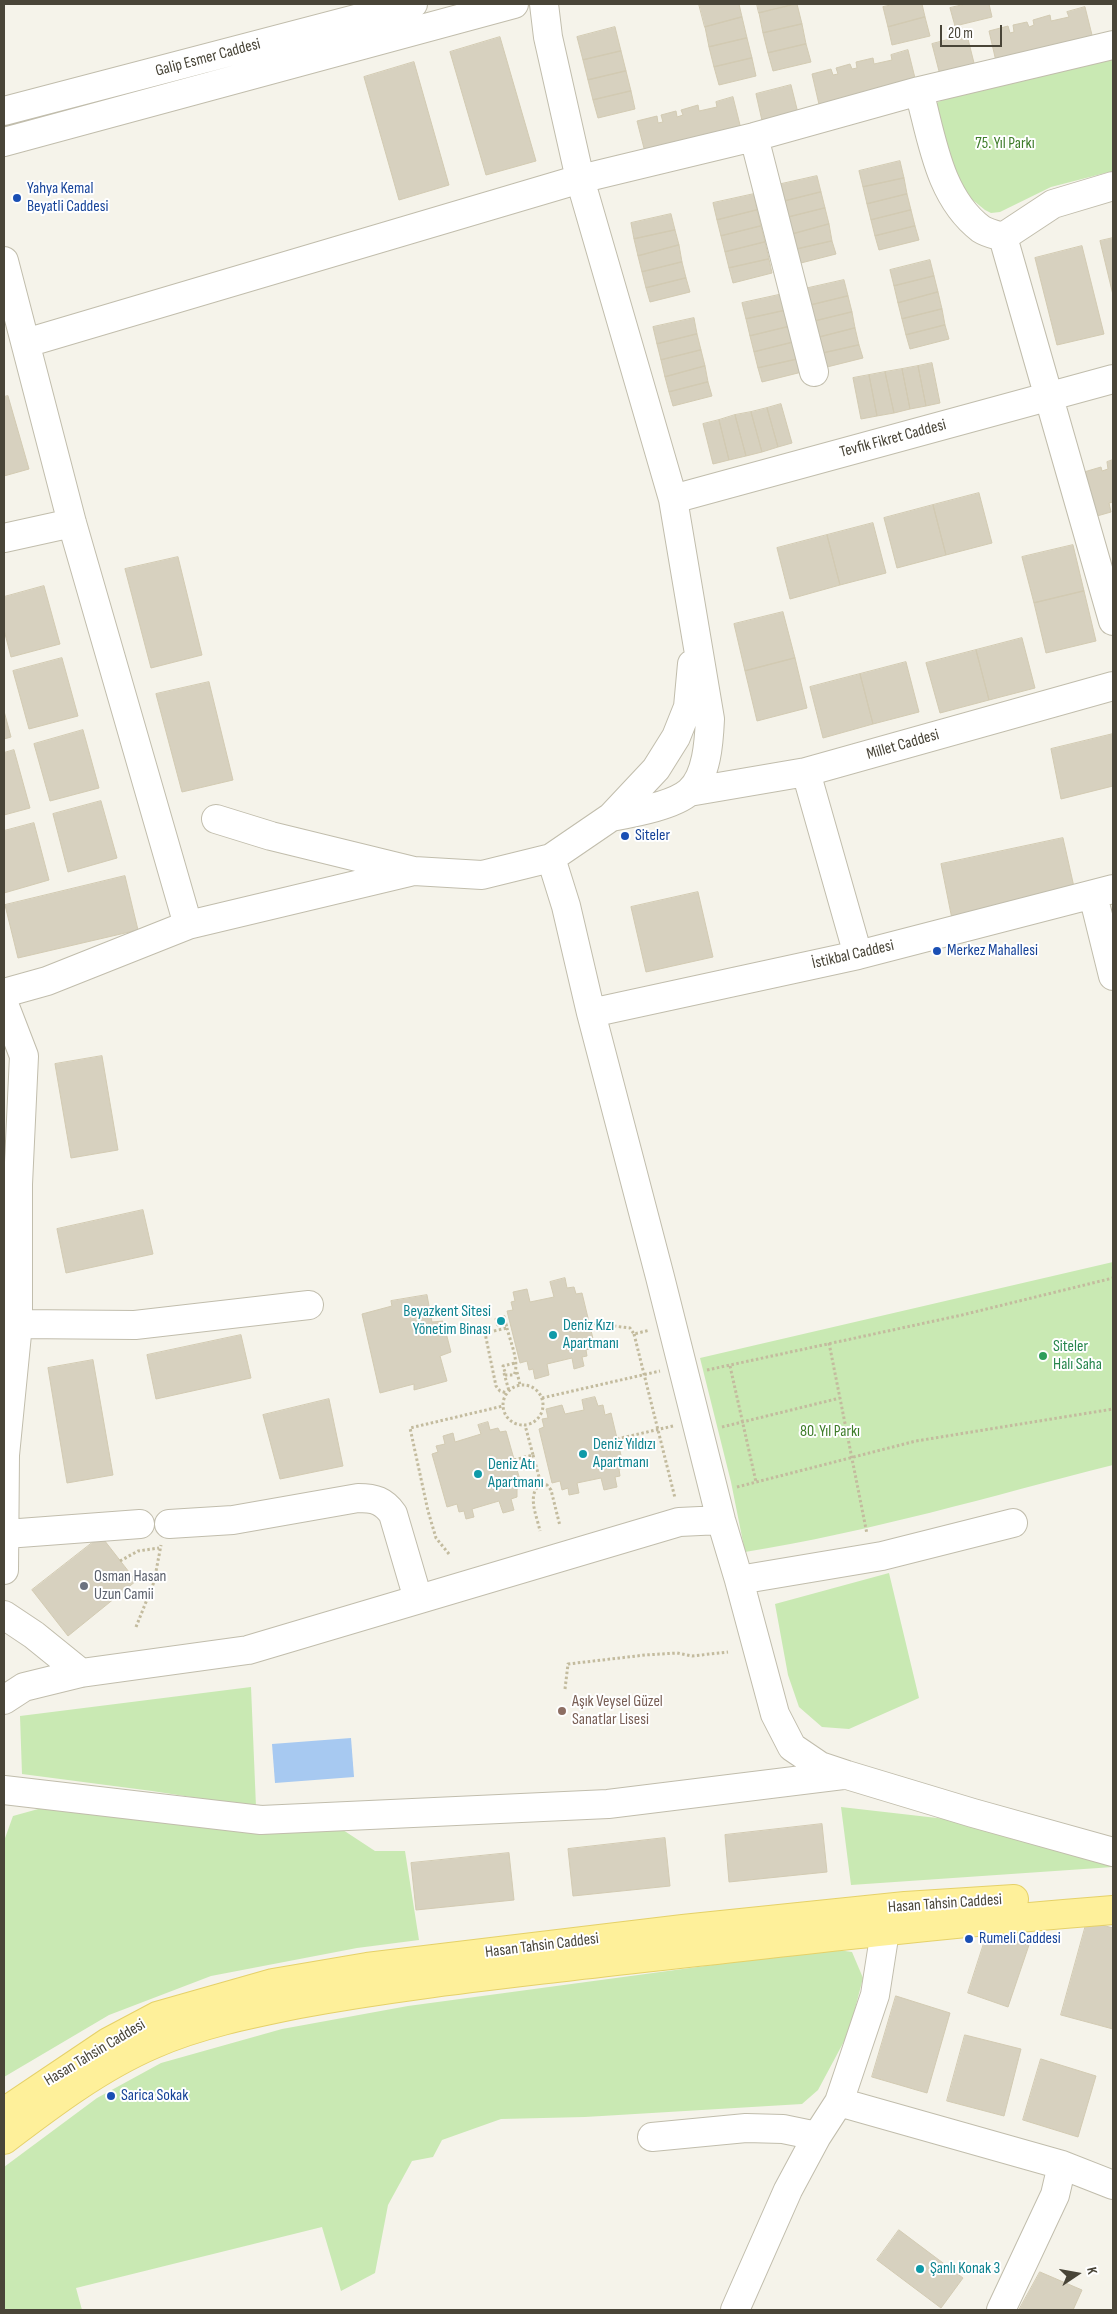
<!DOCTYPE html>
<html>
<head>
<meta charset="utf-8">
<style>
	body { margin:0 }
	#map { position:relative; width:1117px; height:2314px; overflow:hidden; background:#f5f3ea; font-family:"Sofia Sans Condensed",sans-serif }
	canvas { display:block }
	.frame { position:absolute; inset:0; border:5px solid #494538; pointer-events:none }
	.north { position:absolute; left:1052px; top:2249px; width:50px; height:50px; -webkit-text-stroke:4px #fff; paint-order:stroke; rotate:78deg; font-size:14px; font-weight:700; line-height:20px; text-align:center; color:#494538 }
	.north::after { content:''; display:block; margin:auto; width:18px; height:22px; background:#494538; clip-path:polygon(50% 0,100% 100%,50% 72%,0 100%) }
	.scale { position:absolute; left:940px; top:25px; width:62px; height:22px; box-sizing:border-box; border:2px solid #494538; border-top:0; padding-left:6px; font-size:15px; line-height:18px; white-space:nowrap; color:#494538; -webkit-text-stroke:4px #fff; paint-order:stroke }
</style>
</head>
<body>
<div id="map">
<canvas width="1117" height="2314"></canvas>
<div class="frame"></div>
<div class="north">K</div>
<div class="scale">20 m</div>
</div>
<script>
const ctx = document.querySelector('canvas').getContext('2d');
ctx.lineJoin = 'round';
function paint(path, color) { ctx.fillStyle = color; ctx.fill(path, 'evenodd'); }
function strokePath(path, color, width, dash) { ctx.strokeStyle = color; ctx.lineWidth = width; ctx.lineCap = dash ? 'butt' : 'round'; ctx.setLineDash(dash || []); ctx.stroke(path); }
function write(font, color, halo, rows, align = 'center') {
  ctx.font = font + ' "Sofia Sans Condensed",sans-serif'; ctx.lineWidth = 4; ctx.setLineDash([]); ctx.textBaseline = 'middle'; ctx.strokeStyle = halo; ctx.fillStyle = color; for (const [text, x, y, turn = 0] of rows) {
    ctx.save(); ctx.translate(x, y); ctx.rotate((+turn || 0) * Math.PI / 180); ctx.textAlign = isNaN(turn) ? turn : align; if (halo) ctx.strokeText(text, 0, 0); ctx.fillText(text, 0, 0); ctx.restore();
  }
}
const green = new Path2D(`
	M1113,53V171L1051,187L1000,212L991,213L985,210L958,188L934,104L945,99Z
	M1113,1262V1465C991,1496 870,1532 745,1552L731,1482L700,1358Z
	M889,1573L919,1698L849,1729L822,1727L799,1707L788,1675L775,1604Z
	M251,1687L256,1807L152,1791L22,1774L20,1716Z
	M49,1806L178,1824L343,1830L375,1851H405L419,1940L357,1948L211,1976L109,2015L4,2077V1841L13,1816Z
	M841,1807L972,1822L1113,1861V1867L851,1885Z
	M831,1949L852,1952L863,1978L849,2032L818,2090L802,2104L585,2117L501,2119L442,2140L433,2157L412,2161L388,2205L375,2273L341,2291L322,2227L76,2288L82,2310H4V2167L97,2098L161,2063L282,2029L408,2006Z`);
const water = new Path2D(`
	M351,1738L354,1777L275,1783L272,1744Z`);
const building = new Path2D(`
	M699,4H739L742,17L705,27Z
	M757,4H796L759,13Z
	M797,4L802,24L763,33L759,13Z
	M896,4H922L925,17L888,27L883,7Z
	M966,4H989L992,17L955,26L950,8Z
	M1085,7L1094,43L998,70L989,31L1008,26L1010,33L1014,32L1013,25L1027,22L1029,27L1034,25L1033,20L1050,15L1051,21L1069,17L1067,12Z
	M742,17L747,38L709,47L705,27Z
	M925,17L930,36L892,45L888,27Z
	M802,24L806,44L768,53L763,33Z
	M615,27L621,51L583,60L577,37Z
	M967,35L975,67L940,75L932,44Z
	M500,37L536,161L486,175L450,52Z
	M747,38L752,58L714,67L709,47Z
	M806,44L811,62L773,71L768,53Z
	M908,50L917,86L821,113L812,74L831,69L833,75L838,74L836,68L850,64L852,69L857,68L856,62L873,58L874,64L892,60L891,55Z
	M621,51L626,71L588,80L583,60Z
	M752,58L756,76L719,85L714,67Z
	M414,62L449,185L399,200L364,77Z
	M626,71L631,91L593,100L588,80Z
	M791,85L799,117L763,125L756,94Z
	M631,91L635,109L598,118L593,100Z
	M733,97L742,133L647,160L637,121L657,116L658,123L663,122L661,115L676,111L677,117L683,115L681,110L698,105L699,111L717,107L716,102Z
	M900,161L904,178L863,187L859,171Z
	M817,176L821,192L781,202L777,185Z
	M904,178L907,194L867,204L863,187Z
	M821,192L825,208L785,218L781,202Z
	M754,194L757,210L717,220L713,203Z
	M907,194L911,210L871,220L867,204Z
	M825,208L829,224L789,235L785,218Z
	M757,210L761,226L721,236L717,220Z
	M911,210L915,226L875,236L871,220Z
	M671,214L675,230L634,239L631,223Z
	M829,224L832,241L793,250L789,235Z
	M761,226L765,242L725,252L721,236Z
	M915,226L919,240L879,250L875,236Z
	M675,230L679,245L638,256L634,239Z
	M1113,238V295L1100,241Z
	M832,241L836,254L797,264L793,250Z
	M765,242L769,259L729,268L725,252Z
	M679,245L682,262L642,272L638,256Z
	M1082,246L1104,334L1057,345L1035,258Z
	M769,259L772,273L733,283L729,268Z
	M930,260L934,276L894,286L890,270Z
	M682,262L686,278L646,288L642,272Z
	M934,276L938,292L898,303L894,286Z
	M686,278L690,292L650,302L646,288Z
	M844,280L848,296L807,306L804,289Z
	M938,292L942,309L902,319L898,303Z
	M783,294L787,310L746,319L742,303Z
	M848,296L852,312L811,322L807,306Z
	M942,309L945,325L906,335L902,319Z
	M787,310L791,326L750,336L746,319Z
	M852,312L855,328L816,338L811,322Z
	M694,318L697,334L657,344L653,327Z
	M945,325L949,339L910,349L906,335Z
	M791,326L794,342L754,352L750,336Z
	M855,328L859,345L819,354L816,338Z
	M697,334L701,350L661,360L657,344Z
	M794,342L798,359L758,368L754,352Z
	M859,345L863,358L823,368L819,354Z
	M701,350L705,366L665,377L661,360Z
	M798,359L802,372L762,382L758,368Z
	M932,363L940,403L926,406L918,366Z
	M705,366L708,382L669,392L665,377Z
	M918,366L926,406L910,409L902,369Z
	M902,369L910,409L894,413L885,372Z
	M885,372L894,413L877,416L869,375Z
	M869,375L877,416L861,419L853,378Z
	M708,382L712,396L673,406L669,392Z
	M8,396L29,469L4,476V397Z
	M781,404L792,443L778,447L767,408Z
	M767,408L778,447L762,452L751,412Z
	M751,412L762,452L746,456L735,415Z
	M735,415L746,456L729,460L719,420Z
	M719,420L729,460L713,464L703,424Z
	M1113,460V502L1109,503L1111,512L1097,516L1084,472L1101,467L1102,471L1108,469L1107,462Z
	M979,493L992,543L946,555L933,505Z
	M933,505L946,555L897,568L884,518Z
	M873,523L886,573L840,585L827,535Z
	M827,535L840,585L790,599L777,548Z
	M1073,545L1084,591L1034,603L1022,557Z
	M178,557L202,655L151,668L125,569Z
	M44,586L60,644L11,657L4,630V597Z
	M1084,591L1096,641L1046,653L1034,603Z
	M783,612L795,658L745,671L734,624Z
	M1022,638L1035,688L989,700L976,650Z
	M976,650L989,700L940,713L926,663Z
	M62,658L78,716L29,729L13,671Z
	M795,658L807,708L757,721L745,671Z
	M906,662L919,712L873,724L860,674Z
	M860,674L873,724L823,738L810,687Z
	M209,682L233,780L182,792L156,694Z
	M4,711L11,737L4,739Z
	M83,730L99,788L50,801L34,744Z
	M1113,734V786L1061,799L1051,749Z
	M14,750L30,808L4,815V753Z
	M101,801L117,858L68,872L53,814Z
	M34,823L49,880L4,893V831Z
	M1063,838L1074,887L952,919L941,864Z
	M125,876L138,930L18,958L5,905Z
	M698,892L713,957L646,972L631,907Z
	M102,1056L118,1150L71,1158L55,1064Z
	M143,1210L153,1254L66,1273L57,1229Z
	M565,1278L567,1288L574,1287L576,1294L582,1293L595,1347L586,1350L587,1356L582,1357L584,1366L574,1369L572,1358L547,1364L549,1375L535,1379L533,1369L529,1370L527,1361L520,1363L507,1311L513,1310L511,1302L515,1301L513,1292L527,1289L530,1302L554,1297L550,1282Z
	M427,1295L432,1322L443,1321L451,1352L440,1356L447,1381L414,1390V1384L380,1393L362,1314L392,1306L391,1301Z
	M505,1316L507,1324L497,1326L495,1319Z
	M241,1335L251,1378L156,1399L147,1355Z
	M93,1360L113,1475L67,1483L48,1368Z
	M595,1397L598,1406L603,1405L605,1415L611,1413L624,1468L619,1469L620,1476L615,1477L617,1487L604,1490L601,1478L577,1483L579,1493L569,1495L568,1488L562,1490L560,1481L552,1483L539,1429L544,1427L542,1419L548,1418L546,1409L562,1405L565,1414L584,1410L582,1400Z
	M329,1399L343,1466L280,1479L263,1415Z
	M488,1422L490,1430L498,1428L500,1432L506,1431L522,1487L517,1489V1497L511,1499L514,1510L503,1513L499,1501L472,1509L474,1517L466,1519L464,1511L459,1512L457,1504L447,1507L432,1454L438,1452L436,1446L445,1444L443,1436L453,1433L455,1442L481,1434L478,1425Z
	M101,1536L136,1581L68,1636L32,1590Z
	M822,1824L827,1872L729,1882L725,1835Z
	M665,1838L670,1886L573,1896L568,1849Z
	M509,1853L514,1900L416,1910L411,1863Z
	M1087,1921L1113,1928V2029L1061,2015Z
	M988,1931L1029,1945L1008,2007L968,1993Z
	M896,1996L950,2013L927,2093L872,2077Z
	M965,2035L1021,2049L1004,2116L947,2101Z
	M1041,2059L1096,2076L1078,2137L1023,2120Z
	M899,2230L963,2278L941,2308L877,2260Z
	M1040,2272L1082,2290L1073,2310H1019Z`);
const path = new Path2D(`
	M589,1323L630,1328L634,1334L650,1330
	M506,1324L507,1328L485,1333L496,1386L500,1391L507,1393
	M507,1328C510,1341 520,1363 514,1375H506L503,1366L515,1363
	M634,1334L675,1498
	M829,1343L867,1534
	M730,1366L756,1482
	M707,1370L962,1315L1113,1278
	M517,1372L520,1385
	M504,1373L509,1391
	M503 1405a20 20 0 1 1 40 0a20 20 0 1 1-40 0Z
	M542,1398L660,1371
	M722,1427L840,1398
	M617,1439L673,1426
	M533,1455L541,1484C526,1494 537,1516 540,1531
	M514,1460L533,1455L525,1425
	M541,1484L547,1485L551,1490L560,1526
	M737,1487L916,1441L1113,1409
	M449,1554L436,1538L428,1511L410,1428L503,1406
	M120,1561L138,1551L159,1548
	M136,1627L154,1582L161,1545
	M565,1689L568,1664L645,1655L677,1653L692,1656L728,1652`);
const minor = new Path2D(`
	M544,4L548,37L580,179L673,499L710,719C709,741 707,777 689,792C673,806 632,813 611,817
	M919,91C932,139 939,197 981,229C987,233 996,235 1003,237L1113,621
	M4,111L413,4
	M754,137L814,372
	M4,142L514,4
	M1003,237L1053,204L1113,186
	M4,261L72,523L188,925
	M26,343L580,179L754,137L919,91L1113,45
	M673,499L1113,379
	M4,538L72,523
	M806,772L858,955
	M689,792L806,772L1113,686
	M216,819L271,836L414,871L482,875L551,858L611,817L656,769L676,737L688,707L692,664
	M551,858L566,906L591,1013L660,1277L721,1520L739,1580L775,1714L792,1747L820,1766L847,1775L973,1813L1113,1852
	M1093,895L1113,976
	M4,993L47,981L188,925L410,872
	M4,1004L24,1056L18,1184V1324L5,1455L4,1570
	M591,1013L858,955L1113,889
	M18,1324L135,1325L309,1305
	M169,1524L233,1520L358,1498C375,1498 384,1501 393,1514L418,1599
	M6,1534L140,1524
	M739,1580L882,1556L1013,1523
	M4,1615L34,1635L81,1673
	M4,1700L24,1687L81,1673L248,1650L679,1522L721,1520
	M4,1790L261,1820L608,1804L843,1775
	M839,2102L1062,2165L1113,2185
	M652,2137L746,2128L783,2129L817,2136
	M735,2310L788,2190L817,2136L839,2102L875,1995L885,1931
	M1001,2310L1055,2195L1062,2165`);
const major = new Path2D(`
	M4,2112L108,2042L157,2016L273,1983L367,1967L683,1929L905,1906L1014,1899
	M4,2140C50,2105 100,2067 154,2044C200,2024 250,2014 299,2004C390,1987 481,1977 573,1966C753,1946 933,1924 1113,1910`);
const markers = [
	[17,198,5,"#1a4fb4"],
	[625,836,5,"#1a4fb4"],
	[937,951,5,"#1a4fb4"],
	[501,1321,5,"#0f9aa8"],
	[553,1335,5,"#0f9aa8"],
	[1043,1356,5,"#2e9e5b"],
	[583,1454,5,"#0f9aa8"],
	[478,1474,5,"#0f9aa8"],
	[84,1586,5,"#6b7280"],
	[562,1711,5,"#8d6e63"],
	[969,1939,5,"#1a4fb4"],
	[111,2096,5,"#1a4fb4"],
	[920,2269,5,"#0f9aa8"]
];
const streetNames = [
	["Galip Esmer Caddesi",208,58,-15],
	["Tevfik Fikret Caddesi",893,439,-15],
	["Millet Caddesi",903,745,-16],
	["İstikbal Caddesi",853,955,-13],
	["Hasan Tahsin Caddesi",945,1904,-4],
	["Hasan Tahsin Caddesi",542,1946,-7],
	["Hasan Tahsin Caddesi",95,2053,-31]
];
const parkNames = [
	["75. Yıl Parkı",1005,144],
	["80. Yıl Parkı",830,1432]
];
const transitNames = [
	["Yahya Kemal",27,189],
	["Beyatli Caddesi",27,207],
	["Siteler",635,836],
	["Merkez Mahallesi",947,951],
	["Rumeli Caddesi",979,1939],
	["Sarica Sokak",121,2096]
];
const cultureNames = [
	["Beyazkent Sitesi",491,1312,"right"],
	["Yönetim Binası",491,1330,"right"],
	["Deniz Kızı",563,1326],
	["Apartmanı",563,1344],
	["Deniz Yıldızı",593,1445],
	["Apartmanı",593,1463],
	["Deniz Atı",488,1465],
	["Apartmanı",488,1483],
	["Şanlı Konak 3",930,2269]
];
const leisureNames = [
	["Siteler",1053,1347],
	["Halı Saha",1053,1365]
];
const worshipNames = [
	["Osman Hasan",94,1577],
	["Uzun Camii",94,1595]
];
const educationNames = [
	["Aşık Veysel Güzel",572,1702],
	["Sanatlar Lisesi",572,1720]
];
paint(green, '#c9e9b3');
paint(water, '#a7c9f1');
paint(building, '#d7d1bf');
strokePath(building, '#d2cab2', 1);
strokePath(minor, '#c1bdac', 30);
strokePath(major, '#e5d169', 30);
strokePath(path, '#c3bb9e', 3, [2.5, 2.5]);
strokePath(minor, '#fff', 28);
strokePath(major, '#fef09a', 28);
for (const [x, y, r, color] of markers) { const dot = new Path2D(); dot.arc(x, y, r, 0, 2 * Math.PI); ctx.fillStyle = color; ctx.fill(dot); strokePath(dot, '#fff', 2); }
write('16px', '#494538', '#fff', streetNames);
write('16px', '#3e7c2a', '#fff', parkNames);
write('16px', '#164399', '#fff', transitNames, 'left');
write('16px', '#0d838f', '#fff', cultureNames, 'left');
write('16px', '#27864d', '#fff', leisureNames, 'left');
write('16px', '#5b616d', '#fff', worshipNames, 'left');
write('16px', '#785e54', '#fff', educationNames, 'left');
</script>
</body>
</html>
